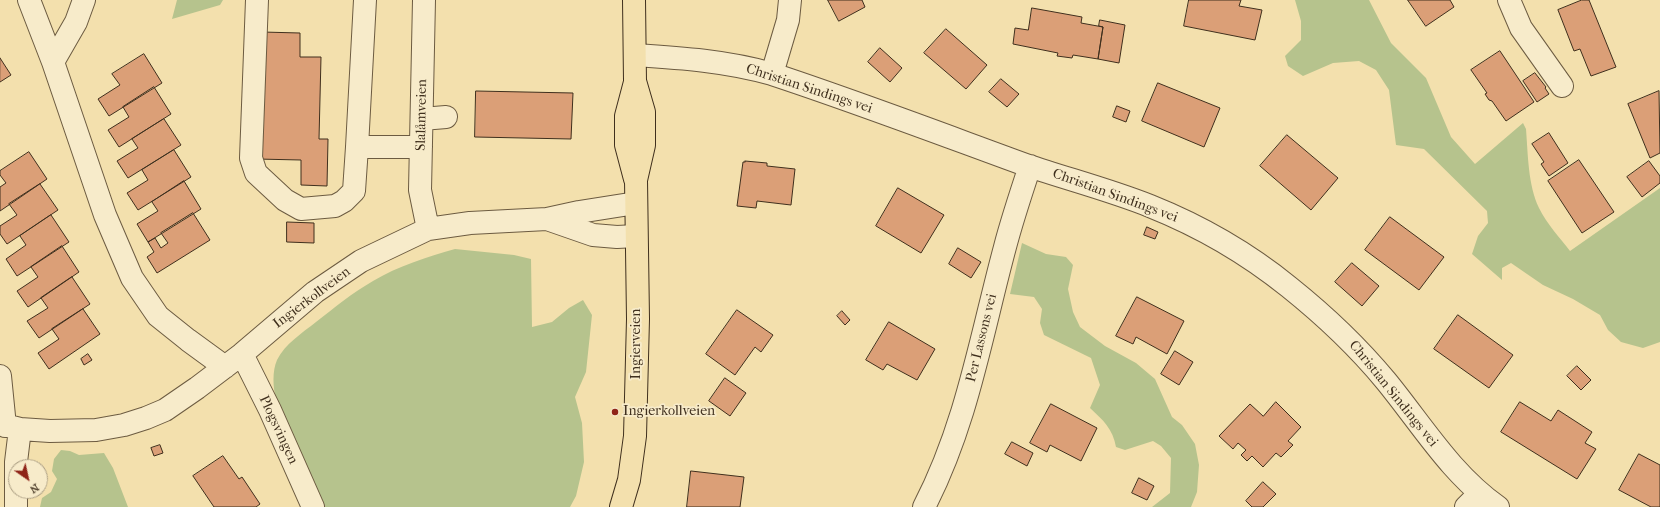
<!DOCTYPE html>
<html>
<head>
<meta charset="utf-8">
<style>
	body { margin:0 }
	#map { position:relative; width:1660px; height:507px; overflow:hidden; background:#f3e0ad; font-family:"IM FELL French Canon",serif }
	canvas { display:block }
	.north { position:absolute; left:8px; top:459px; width:40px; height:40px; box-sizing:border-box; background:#f7ebca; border:1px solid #ada085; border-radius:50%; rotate:146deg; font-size:11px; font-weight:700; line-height:16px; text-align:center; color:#3f2f1d }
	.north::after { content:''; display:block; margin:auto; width:14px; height:18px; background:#8f2418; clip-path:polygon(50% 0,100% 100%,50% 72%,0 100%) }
</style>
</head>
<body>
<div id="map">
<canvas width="1660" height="507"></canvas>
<div class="north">N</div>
</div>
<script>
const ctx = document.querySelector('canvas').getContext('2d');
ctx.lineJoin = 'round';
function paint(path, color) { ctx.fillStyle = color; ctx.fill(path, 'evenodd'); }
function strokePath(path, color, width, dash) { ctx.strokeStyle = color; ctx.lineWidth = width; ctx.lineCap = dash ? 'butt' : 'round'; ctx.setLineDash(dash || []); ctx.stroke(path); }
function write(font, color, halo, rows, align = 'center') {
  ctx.font = font + ' "IM FELL French Canon",serif'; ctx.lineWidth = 3.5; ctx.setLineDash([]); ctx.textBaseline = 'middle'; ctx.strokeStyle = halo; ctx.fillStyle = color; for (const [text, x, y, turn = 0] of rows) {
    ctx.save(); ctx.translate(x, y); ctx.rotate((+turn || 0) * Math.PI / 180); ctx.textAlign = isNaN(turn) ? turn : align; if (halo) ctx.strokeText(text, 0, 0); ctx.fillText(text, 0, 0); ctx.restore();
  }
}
const green = new Path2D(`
	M177,0H223L220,5L172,19Z
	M1295,0H1369L1391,43L1426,78L1451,137L1475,164L1523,123L1526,129C1528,154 1528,185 1539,208C1547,224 1560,238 1570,251L1660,188V342L1643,348L1621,342L1608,330L1600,315L1573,299L1543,285L1511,263L1502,268V280L1472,254L1478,236L1488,223L1487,211L1424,149L1396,145L1389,90L1376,70L1359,61L1333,63L1303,76L1288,66L1285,56L1301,40V21Z
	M1022,243L1046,254L1066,257L1073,265L1068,289L1073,312L1080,327L1105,346L1136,363L1155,379L1172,417L1182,425L1195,444L1199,465L1197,492L1191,507H1152L1170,493L1171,458L1161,446L1153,441L1125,450L1116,447C1113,429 1103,420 1090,408L1100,385L1091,358L1044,335L1040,323L1042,309L1034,297L1010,294Z
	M455,249L514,255L531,259L532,327L552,322L569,308L583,300L592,315L586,372L575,397L582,423L584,462L576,496L570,507H322L276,399C273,388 272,371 277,360C285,344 302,333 316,322C334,308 352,293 373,281C398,266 427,257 455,249Z
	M61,450L70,451L79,455L104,453L113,468L128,507H40L42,498L51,492L57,479L52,471L54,459Z`);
const building = new Path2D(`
	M828,0H862L865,7L839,21Z
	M1189,0H1241L1239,6L1262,10L1255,40L1184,26Z
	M1408,0H1450L1454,7L1426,26Z
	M1582,0H1589L1616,67L1591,76L1580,49L1574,51L1558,10Z
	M1032,8L1082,17L1081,23L1103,27L1098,59L1073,55L1072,58L1057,56L1058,53L1013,44L1015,28L1028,30Z
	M1100,20L1125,25L1119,63L1098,59L1103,27L1099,26Z
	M946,29L987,65L966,89L924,53Z
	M262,32L300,33V57H321L319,139H328L327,186L301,185V160L256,159Z
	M880,48L902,68L890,82L868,62Z
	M1500,51L1534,102L1506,121L1492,101L1489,100L1485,94L1487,93L1471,70Z
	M144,54L162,83L109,116L98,99L120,85L112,74Z
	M0,58L11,75L0,82Z
	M1535,73L1546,87L1545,88L1549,94L1537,102L1523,81Z
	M1001,79L1019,94L1007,107L989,92Z
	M1158,83L1220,108L1204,147L1142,121Z
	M154,87L171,114L119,147L108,130L129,117L123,107Z
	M476,91L573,93L571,139L475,137Z
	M1659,91L1660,153L1650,158L1628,104Z
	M1117,106L1130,111L1126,122L1113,117Z
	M164,119L181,145L128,178L117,161L138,148L132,139Z
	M1549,133L1568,163L1549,176L1541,164L1544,162L1532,144Z
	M1287,135L1338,178L1311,210L1260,166Z
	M174,150L191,177L138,210L127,193L148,180L142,170Z
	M29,152L47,179L0,211V187L6,183L0,175V171Z
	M1579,160L1614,212L1582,233L1548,181Z
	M745,161L767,163V166L795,169L791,205L757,201L756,208L737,206L743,162H745Z
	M1649,161L1660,176V183L1642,197L1627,177Z
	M184,181L201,209L148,242L137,224L158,211L152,202Z
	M40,184L58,210L7,244L0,234V226L17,215L9,204Z
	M898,188L944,215L921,253L876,226Z
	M193,213L210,240L157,273L147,257L154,252L148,242L155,238L161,248L168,243L161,233Z
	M51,215L69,242L17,276L6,259L26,245L20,236Z
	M1390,217L1444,257L1419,290L1365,250Z
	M287,222L314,223V243L287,242Z
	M1147,227L1158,232L1155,239L1144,235Z
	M62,246L79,272L28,307L17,291L38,277L31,267Z
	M958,248L981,262L971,278L949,264Z
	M1352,263L1379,286L1362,306L1335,282Z
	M72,277L90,304L39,338L27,321L48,308L41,298Z
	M1137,297L1184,321L1167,354L1136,337L1133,344L1116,336Z
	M83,309L100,334L49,369L38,353L59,339L52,329Z
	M737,310L773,335L761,352L755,347L735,375L706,354Z
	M842,311L850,320L845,325L837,316Z
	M1458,315L1513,355L1489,388L1434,349Z
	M889,322L935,349L917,380L887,364L883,370L866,360Z
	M1175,351L1193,362L1179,385L1161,374Z
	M88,354L92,360L84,365L81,359Z
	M1577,366L1591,380L1581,390L1567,376Z
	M725,378L746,393L730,416L709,401Z
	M1276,402L1301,427L1288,441L1293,445L1281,457L1276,453L1263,467L1252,456L1247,461L1241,455L1246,450L1238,443L1233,449L1219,436L1250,404L1263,416Z
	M1520,402L1551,421L1558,410L1592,432L1585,443L1596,449L1577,479L1501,432Z
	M1051,404L1097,428L1081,461L1050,445L1047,452L1030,443Z
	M1012,442L1033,453L1027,466L1005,454Z
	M160,445L163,453L154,456L151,448Z
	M1639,454L1660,465V507H1651L1619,490Z
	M223,456L239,479L242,477L260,504L256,507H214L193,476Z
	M691,471L744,477L740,507H687Z
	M1139,478L1154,486L1147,500L1132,493Z
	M1263,482L1276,494L1263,507H1252L1246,501Z`);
const minor = new Path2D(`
	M29,0L53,62
	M84,0L76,22L53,62L105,215L132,278L158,316L188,340L225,367
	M257,0L251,158L256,173L285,200L301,209L335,206L344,201L354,191L357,147L365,0
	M424,0L420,190L428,229
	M1509,0L1521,28L1562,86
	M635,55C681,58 727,61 772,74C857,102 941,134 1026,165C1067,179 1110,190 1150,206C1200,226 1247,253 1289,287C1324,315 1357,346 1386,381C1422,425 1451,474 1498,507
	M772,74L788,20L790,0
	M422,119L446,117
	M357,147H421
	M547,219L593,235L617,237L636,236
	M242,354L270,410L313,507
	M0,376L5,426
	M0,424L20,429L50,431L96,430L124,425L146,418L165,410L197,388L242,354L315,292L361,261L428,229L470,223L547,219L579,212L636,203
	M16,507V462L20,429
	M924,507C967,424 981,336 1005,247C1012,220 1021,193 1030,166
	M1466,507L1480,493`);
const major = new Path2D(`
	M635,82L626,116V145L635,179
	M621,507L629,480L635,436L638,319L636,180L644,145V112L635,81L634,0`);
const markers = [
	[615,412,4,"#8f2418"]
];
const streetNames = [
	["Christian Sindings vei",809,89,18],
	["Slalåmveien",422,115,-89],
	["Christian Sindings vei",1115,196,20],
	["Ingierkollveien",312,298,-37],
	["Per Lassons vei",982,338,-76],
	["Ingierveien",637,344,-90],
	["Christian Sindings vei",1393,394,51],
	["Plogsvingen",278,430,65]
];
const poiNames = [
	["Ingierkollveien",623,412]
];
paint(green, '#b6c38d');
paint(building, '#db9f77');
strokePath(building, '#3f2f1d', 1);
strokePath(minor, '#6c5b41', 24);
strokePath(major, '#3f2f1d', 24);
strokePath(minor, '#f7ebca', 22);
strokePath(major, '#f3e0ad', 22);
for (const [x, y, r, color] of markers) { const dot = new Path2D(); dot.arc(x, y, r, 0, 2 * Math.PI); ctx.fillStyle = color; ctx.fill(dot); strokePath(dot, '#f7ebca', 1.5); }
write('14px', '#3f2f1d', '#f7ebca', streetNames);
write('14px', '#3f2f1d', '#f7ebca', poiNames, 'left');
</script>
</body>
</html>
